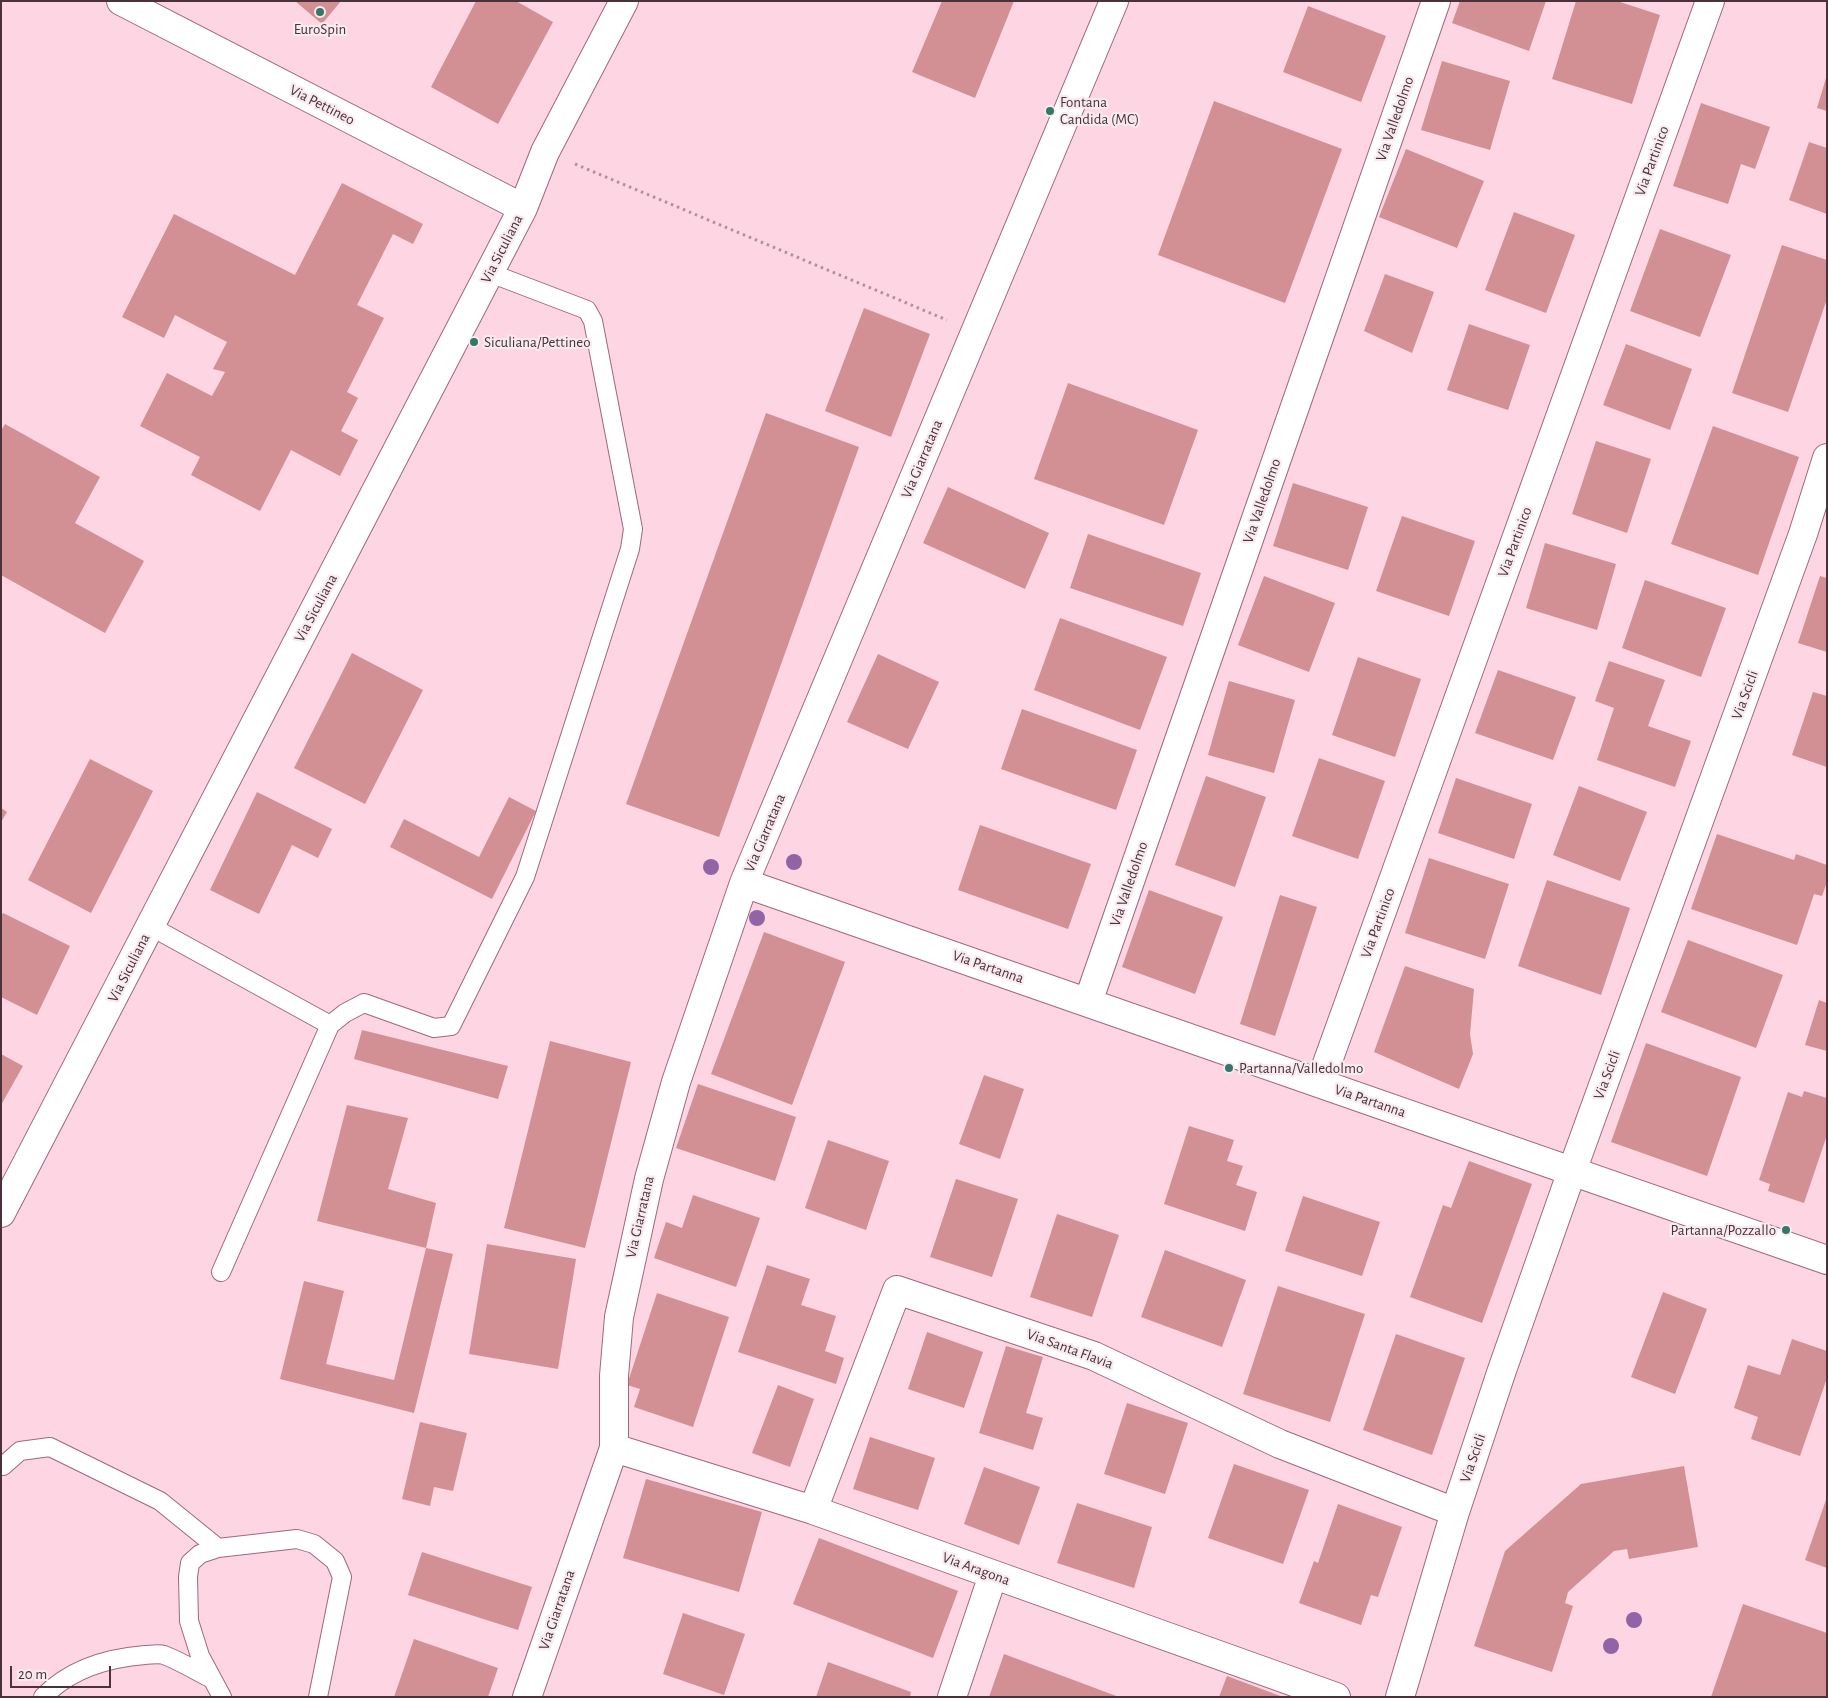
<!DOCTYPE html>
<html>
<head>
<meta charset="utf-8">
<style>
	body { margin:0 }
	#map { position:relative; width:1828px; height:1698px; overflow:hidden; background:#fdd5e3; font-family:"Alegreya Sans",sans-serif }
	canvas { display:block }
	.frame { position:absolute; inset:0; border:2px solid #4a313a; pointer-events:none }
	.scale { position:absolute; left:10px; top:1666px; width:101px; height:22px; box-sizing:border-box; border:2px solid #4a313a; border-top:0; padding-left:6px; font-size:15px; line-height:18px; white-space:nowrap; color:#4a313a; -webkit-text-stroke:4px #f8ebef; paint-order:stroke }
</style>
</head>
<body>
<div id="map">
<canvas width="1828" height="1698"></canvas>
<div class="frame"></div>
<div class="scale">20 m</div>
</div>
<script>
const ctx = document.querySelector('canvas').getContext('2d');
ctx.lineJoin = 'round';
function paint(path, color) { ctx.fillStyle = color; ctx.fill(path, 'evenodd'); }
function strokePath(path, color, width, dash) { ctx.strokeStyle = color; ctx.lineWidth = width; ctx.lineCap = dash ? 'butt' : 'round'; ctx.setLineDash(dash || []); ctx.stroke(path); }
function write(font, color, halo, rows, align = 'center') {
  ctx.font = font + ' "Alegreya Sans",sans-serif'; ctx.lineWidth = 4.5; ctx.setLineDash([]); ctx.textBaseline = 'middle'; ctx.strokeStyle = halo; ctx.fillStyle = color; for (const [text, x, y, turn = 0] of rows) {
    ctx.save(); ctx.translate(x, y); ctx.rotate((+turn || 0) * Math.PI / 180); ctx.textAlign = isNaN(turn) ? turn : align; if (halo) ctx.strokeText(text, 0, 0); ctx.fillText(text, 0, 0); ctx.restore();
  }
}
const building = new Path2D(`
	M295,1H341L322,24Z
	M476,1H516L553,22L498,124L431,87Z
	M942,1H1014L975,98L912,72Z
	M1460,1H1546L1529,51L1452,23Z
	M1576,1H1617L1660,15L1632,104L1552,79Z
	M1308,6L1386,36L1361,102L1283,72Z
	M1442,61L1510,81L1490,150L1421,130Z
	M1826,78H1827V111L1817,108Z
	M1214,101L1342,149L1285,303L1158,255Z
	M1701,103L1770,127L1755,169L1741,164L1728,204L1673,186Z
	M1809,142L1827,148V214L1789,200Z
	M1406,149L1484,181L1457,248L1379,217Z
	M342,183L423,224L413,244L393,234L357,305L384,318L347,392L358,398L341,431L358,440L340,476L291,450L260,511L191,475L200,457L140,426L167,373L212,396L225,372L213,369L227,342L175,315L164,338L122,317L174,214L295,275Z
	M1514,212L1575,235L1546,313L1485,290Z
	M1660,229L1731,255L1700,337L1630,311Z
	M1782,245L1827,260V299L1788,412L1732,393Z
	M1385,274L1434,292L1412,353L1364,331Z
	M864,308L930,334L891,437L825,411Z
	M1469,324L1530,345L1508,410L1447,390Z
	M1626,344L1692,369L1670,430L1603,405Z
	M1068,383L1198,430L1164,525L1034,479Z
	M766,413L859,447L719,837L626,804Z
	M5,424L100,477L75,523L144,561L105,633L1,575V431Z
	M1713,426L1799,457L1758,575L1671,544Z
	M1596,441L1651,459L1627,533L1572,514Z
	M1293,483L1368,507L1348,570L1273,546Z
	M948,487L1049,533L1025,589L923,543Z
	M1402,516L1475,541L1449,616L1376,591Z
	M1088,534L1201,573L1183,626L1070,588Z
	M1545,543L1616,564L1597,630L1526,608Z
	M1264,576L1335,603L1309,672L1238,645Z
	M1820,576L1827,578V652L1798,643Z
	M1645,580L1726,608L1701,677L1622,648Z
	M1060,618L1167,657L1140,730L1034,690Z
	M352,653L423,690L365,804L294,768Z
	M878,654L939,682L908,749L847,722Z
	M1358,657L1421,679L1395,757L1332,735Z
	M1609,661L1665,680L1648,726L1691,741L1675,787L1597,760L1614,708L1595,701Z
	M1498,670L1576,697L1553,760L1475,733Z
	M1229,681L1295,700L1274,773L1208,755Z
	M1813,692L1827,696V767L1792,755Z
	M1022,709L1137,750L1116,810L1001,769Z
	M1319,758L1385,781L1358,859L1292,836Z
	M90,759L153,791L91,913L28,880Z
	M1206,776L1266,797L1235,887L1175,865Z
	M1456,778L1532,804L1514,859L1438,833Z
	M1579,786L1647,812L1620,881L1553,855Z
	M257,792L332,829L318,858L292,845L259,914L210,890Z
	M509,797L536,811L492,899L390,847L404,819L479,857Z
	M1,808L7,812L1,822Z
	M980,825L1091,864L1068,929L958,890Z
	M1717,834L1794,860L1796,854L1827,865V882L1822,896L1814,894L1797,945L1691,909Z
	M1429,858L1509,884L1485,959L1405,933Z
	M1547,880L1630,908L1601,995L1518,966Z
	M1149,890L1223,917L1195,994L1122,967Z
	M1280,895L1317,907L1275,1036L1240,1024Z
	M3,913L70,946L37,1015L1,997V916Z
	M764,932L845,962L792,1105L711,1074Z
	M1688,940L1783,975L1756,1048L1661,1012Z
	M1405,966L1474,989L1470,1034L1473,1054L1459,1089L1374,1052Z
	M1819,1000L1827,1003V1051L1805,1045Z
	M362,1030L508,1066L498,1099L354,1059Z
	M550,1041L631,1062L585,1248L504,1228Z
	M1646,1043L1741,1077L1707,1176L1611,1142Z
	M1,1054L23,1066L1,1105Z
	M984,1075L1024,1089L1000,1159L959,1144Z
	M698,1084L796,1117L775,1181L676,1148Z
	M1804,1091L1827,1098V1135L1804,1203L1768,1191L1770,1184L1759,1180L1788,1092L1802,1097Z
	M347,1105L408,1118L388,1189L436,1203L426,1248L317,1221Z
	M1189,1126L1234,1140L1227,1161L1243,1166L1236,1185L1257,1192L1245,1231L1164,1204Z
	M828,1140L889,1161L866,1230L805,1208Z
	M1469,1161L1532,1184L1482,1323L1410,1297L1443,1205L1451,1208Z
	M956,1179L1018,1199L992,1277L930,1257Z
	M693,1195L760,1218L736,1287L654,1258L666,1222L682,1228Z
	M1303,1196L1380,1222L1362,1276L1285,1251Z
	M1057,1214L1119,1235L1092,1317L1030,1297Z
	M487,1244L576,1259L558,1369L469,1354Z
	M426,1248L453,1254L414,1413L280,1379L304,1281L344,1291L326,1364L394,1380Z
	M1165,1250L1246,1280L1222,1347L1141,1317Z
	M767,1265L810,1279L801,1305L836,1316L825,1351L844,1358L836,1384L738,1352Z
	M1278,1286L1365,1314L1330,1422L1243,1394Z
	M1663,1292L1707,1309L1675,1394L1631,1377Z
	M657,1293L729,1317L693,1427L634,1407L640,1389L627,1385Z
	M927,1332L983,1352L964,1408L908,1389Z
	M1396,1334L1465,1358L1432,1455L1363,1430Z
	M1792,1339L1827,1351V1378L1800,1456L1751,1439L1758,1417L1734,1408L1748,1365L1780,1375Z
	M1006,1346L1043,1357L1026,1413L1043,1418L1033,1450L979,1433Z
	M778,1385L814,1399L790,1467L752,1453Z
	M1127,1403L1188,1423L1165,1494L1104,1474Z
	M420,1422L467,1433L453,1491L434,1487L430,1506L402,1499Z
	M870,1437L935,1458L918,1510L853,1489Z
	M1234,1464L1309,1490L1283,1564L1208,1538Z
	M1684,1466L1698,1547L1629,1559L1627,1549L1614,1551L1568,1592L1565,1603L1573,1606L1552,1672L1474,1646L1505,1551L1581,1484Z
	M984,1467L1040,1487L1019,1545L964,1524Z
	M646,1479L762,1512L739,1592L623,1558Z
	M1827,1497V1568L1805,1560Z
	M1077,1503L1152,1527L1134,1588L1057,1563Z
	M1338,1504L1402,1527L1378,1597L1371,1595L1361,1625L1299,1603L1314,1561L1318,1563Z
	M819,1538L958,1591L933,1658L793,1604Z
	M422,1552L532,1587L518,1630L408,1595Z
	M1743,1604L1827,1633V1697H1711Z
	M683,1613L745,1634L724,1695L663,1674Z
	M414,1639L498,1668L488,1697H394Z
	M1004,1654L1119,1697H989Z
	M828,1662L911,1692L910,1697H816Z
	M1227,1676L1283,1697H1219Z`);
const path = new Path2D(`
	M575,164L947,320`);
const service = new Path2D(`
	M150,926L330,1025
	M221,1272L330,1025L345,1013L364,1003L434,1028L451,1026L525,877L630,549L633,529L593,321L587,310L490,273
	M3,1466L20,1451L50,1447L160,1501L218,1548
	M43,1697C70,1669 107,1658 145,1655C150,1655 158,1653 164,1655C180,1661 196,1671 212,1679
	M222,1697L200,1656L189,1621L188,1577L190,1563L200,1554L218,1548L297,1539L314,1544L335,1561L342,1577L318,1697`);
const minor = new Path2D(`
	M121,1L523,208
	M744,883L1827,1260
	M1088,1002L1436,1
	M1320,1083L1710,1
	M1,1213L523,208L545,152L624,1
	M614,1448L813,1510L1336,1697
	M813,1510L897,1290L1094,1356L1280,1444L1455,1512
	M527,1697L614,1448V1376L619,1317L649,1179L676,1082L744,883L1114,1
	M952,1697L993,1575
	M1400,1697L1455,1512L1501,1373L1572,1171L1803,534L1827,458`);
const trees = [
	[794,862],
	[711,867],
	[757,918],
	[1634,1620],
	[1611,1646]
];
const markers = [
	[320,12,5,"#357667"],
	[1050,111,5,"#357667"],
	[474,342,5,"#357667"],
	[1229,1068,5,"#357667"],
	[1786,1230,5,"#357667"]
];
const poiNames = [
	["EuroSpin",320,29,"center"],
	["Fontana",1060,102],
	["Candida (MC)",1060,119],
	["Siculiana/Pettineo",484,342],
	["Partanna/Valledolmo",1239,1068],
	["Partanna/Pozzallo",1776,1230,"right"]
];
const streetNames = [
	["Via Pettineo",322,105,27],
	["Via Valledolmo",1395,119,-71],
	["Via Partinico",1652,161,-70],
	["Via Siculiana",502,249,-63],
	["Via Giarratana",922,459,-67],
	["Via Valledolmo",1262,501,-71],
	["Via Partinico",1515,542,-70],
	["Via Siculiana",316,608,-62],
	["Via Scicli",1745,695,-70],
	["Via Giarratana",765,833,-67],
	["Via Valledolmo",1129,884,-71],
	["Via Partinico",1378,923,-70],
	["Via Partanna",988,967,19],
	["Via Siculiana",129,968,-63],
	["Via Scicli",1607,1075,-70],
	["Via Partanna",1370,1101,19],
	["Via Giarratana",640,1217,-77],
	["Via Santa Flavia",1070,1349,20],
	["Via Scicli",1473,1458,-71],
	["Via Aragona",976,1569,20],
	["Via Giarratana",557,1610,-71]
];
paint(building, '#d29094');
strokePath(service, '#a1677d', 20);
strokePath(minor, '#a1677d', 30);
strokePath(path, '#b2909c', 3, [2.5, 4]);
strokePath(service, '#fff', 18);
strokePath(minor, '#fff', 28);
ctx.fillStyle = '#9264a6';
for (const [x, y] of trees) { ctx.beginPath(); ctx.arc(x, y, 8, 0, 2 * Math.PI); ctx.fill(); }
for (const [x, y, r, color] of markers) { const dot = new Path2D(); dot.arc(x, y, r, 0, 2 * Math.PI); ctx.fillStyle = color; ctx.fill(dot); strokePath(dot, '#f8ebef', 2); }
write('15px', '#4a313a', '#f8ebef', poiNames, 'left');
write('15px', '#4a313a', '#f8ebef', streetNames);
</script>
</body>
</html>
